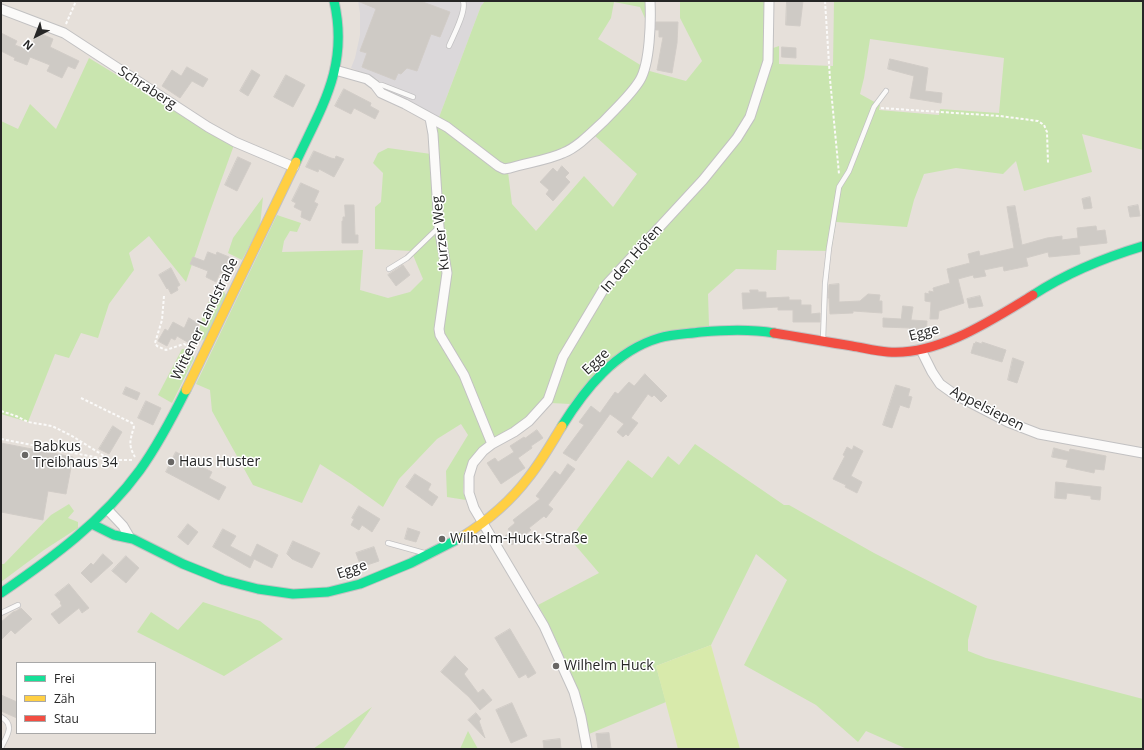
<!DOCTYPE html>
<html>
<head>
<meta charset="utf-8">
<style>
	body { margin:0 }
	#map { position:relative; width:1144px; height:750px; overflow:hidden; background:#e6e0da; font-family:"Open Sans",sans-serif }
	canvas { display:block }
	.frame { position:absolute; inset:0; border:2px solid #262626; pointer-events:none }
	.legend { position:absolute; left:16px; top:662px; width:140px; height:72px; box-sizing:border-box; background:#fff; border:1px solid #a8a8a8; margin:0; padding:5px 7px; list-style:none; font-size:12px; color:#262626 }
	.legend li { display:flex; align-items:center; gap:8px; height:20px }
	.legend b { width:20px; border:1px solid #a8a8a8 }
	.north { position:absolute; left:16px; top:16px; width:40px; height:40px; -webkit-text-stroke:3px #fff; paint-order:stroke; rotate:222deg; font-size:11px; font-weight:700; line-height:16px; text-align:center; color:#262626 }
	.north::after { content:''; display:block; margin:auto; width:14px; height:18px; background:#262626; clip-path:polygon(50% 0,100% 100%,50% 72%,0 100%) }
</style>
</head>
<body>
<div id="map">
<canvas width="1144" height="750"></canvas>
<div class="frame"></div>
<ul class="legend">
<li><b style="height:5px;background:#16e098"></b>Frei</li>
<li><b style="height:5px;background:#ffcf43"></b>Zäh</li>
<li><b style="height:5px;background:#f24e42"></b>Stau</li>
</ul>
<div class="north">N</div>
</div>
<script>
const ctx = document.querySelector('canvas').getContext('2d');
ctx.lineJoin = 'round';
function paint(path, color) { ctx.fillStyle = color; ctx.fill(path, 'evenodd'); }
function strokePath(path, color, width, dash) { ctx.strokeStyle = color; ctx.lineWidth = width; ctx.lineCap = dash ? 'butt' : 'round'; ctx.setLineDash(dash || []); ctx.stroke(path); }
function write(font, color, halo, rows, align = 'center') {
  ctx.font = font + ' "Open Sans",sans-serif'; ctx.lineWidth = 3; ctx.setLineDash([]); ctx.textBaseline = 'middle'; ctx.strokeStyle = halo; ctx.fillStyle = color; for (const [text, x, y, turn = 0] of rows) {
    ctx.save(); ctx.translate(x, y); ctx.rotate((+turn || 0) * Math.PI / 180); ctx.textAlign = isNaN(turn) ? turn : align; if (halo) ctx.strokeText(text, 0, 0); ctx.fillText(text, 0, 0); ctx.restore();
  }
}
const industrial = new Path2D(`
	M358,1H485L481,6L438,120L385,90L381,83L377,79L351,68L355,58L360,35V13Z`);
const green = new Path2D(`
	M485,1H646L647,23L640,7L614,2L611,18L598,39L642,66C641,70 640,74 638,78C629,96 579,143 561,151C545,157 522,161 505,166L438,120L481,6Z
	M680,1H764V48H773L779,46V64L833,66L834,1H1143V150L1082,134L1092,172L1024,191L1016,161L1003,174L956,168L924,174L914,200L907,227L836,222L831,251L777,250L776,270L736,269L708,294L709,326L663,332L570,404L551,403L512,428L487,442L470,461L464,473L463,492L466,500L447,497L446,471L468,435L461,424L437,439L399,479L383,507L351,484L320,464L302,503L253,485L212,411L210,390L196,384L277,215L301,223L297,232L290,231L284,241L282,252L363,250L360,290L388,298L410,292L423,279L413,255L437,231L444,273L441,328L450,272L442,225L435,123L508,172L512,204L536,231L584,176L613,207L637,174L594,135L646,70L686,81L702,61L680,18ZM870,39L1004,58L999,113L940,109L939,115L879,110L880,105L860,94L864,78Z
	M89,58L161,102L206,131L234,145L209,214L186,282L149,236L129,253L134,270L109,304L98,338L81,333L69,358L55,354L28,422L1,414V121L18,129L30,104L56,129Z
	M388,148L431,154L436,226L412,251L375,249V207L381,202L383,173L373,163L378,153Z
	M263,197L260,226L242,260L228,253L233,238Z
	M216,287L222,289L226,295L206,339L194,342L199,331L203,314Z
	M182,349H186L193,353L194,359L172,403L158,395Z
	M695,444L784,505H789L874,553L977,606L968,640V651L986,658L1143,699V749H907L866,731L858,742L816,705L744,665L787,580L756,554L711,645L656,666L666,702L589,734C585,705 576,684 564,658C556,639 548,622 538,605L599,573L570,539L628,460L652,478L668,456L679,465Z
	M69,504L74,511L68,518L78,522V528L44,550L1,582V564H4L51,515Z
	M203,602L260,621L283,639L224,676L137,632L151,612L178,630Z
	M372,707L343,749H313Z
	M468,731L478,749H460Z`);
const pitch = new Path2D(`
	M711,645L740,749H678L656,666Z`);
const building = new Path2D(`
	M358,1H420L450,12L440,37L431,34L417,71L407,68L401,74L398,73L395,80L362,67L367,53L360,51L376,9Z
	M787,1H803L800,26L786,25Z
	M656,22H678L677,43L672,73L657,70L663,37H659V30H656Z
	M37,32L53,39L50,47L79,61L75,69L68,66L62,78L47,71L50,65L30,57L27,65L14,60L15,58L1,51V33L17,41L15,45L30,51Z
	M782,47L796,48V58L782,57Z
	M890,59L928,68L925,91L942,93L941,103L910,98L914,76L888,69Z
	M187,67L208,79L203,87L192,81L180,98L162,86L172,70L181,76Z
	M252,70L260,75L248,96L240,91Z
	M286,75L305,85L293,107L274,97Z
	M344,89L371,103L370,106L379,111L375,119L354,108L351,114L335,106Z
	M314,151L331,158L335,159L336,156L344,159L334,177L319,169L318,172L306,167Z
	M238,157L251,163L237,191L225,185Z
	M562,166L569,173L565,177L570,182L553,201L546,194L549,190L540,182L553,168L557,172Z
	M301,183L319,191L314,202L318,204L310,221L301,217L302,211L294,207L296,203L292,201Z
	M1090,197L1092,208L1084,209L1082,199Z
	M345,205H354L355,235H358V243H342V221H343V217H345Z
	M1138,205L1140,216L1130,217L1128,207Z
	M1015,206L1022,245L1047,238L1062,236V240L1078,238L1077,228L1096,226L1097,231L1105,230L1107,243L1079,246L1080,254L1049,257L1048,252L1026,258L1028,266L1004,271L1003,266L984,270L986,276L974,278L973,275L958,279L964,303L939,311L938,319H930L931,302L925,301V293L929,294V291L934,292L933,288L950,283L947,269L970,263L968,254L979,251L980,256L1014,248L1007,207Z
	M208,252L216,255L217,252L229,257L222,274L220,273L216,282L206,277L208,271L190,264L193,257L204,261Z
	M403,265L410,275L396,286L388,275Z
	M171,268L180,285L177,287L178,290L171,294L168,288L167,289L159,275Z
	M839,284V302L860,301L868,294L880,295L879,301H882V313L853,311V313L830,314L829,298H828L829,285Z
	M750,290H758V292H766V298L789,297V300H801V305H811V314L820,313V322H793V310H778V307L743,309L742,293H750Z
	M980,296L983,306L969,308L967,299Z
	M903,306L913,307L911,320L927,321L926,338L909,337L910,328L883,327V318L901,319Z
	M189,318L199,324L189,343L177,336L175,340L171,338L167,346L158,341L165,329L168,331L173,322L184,328Z
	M976,342L982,344V342L1006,350L1002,362L971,353L974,343L975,344Z
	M1013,358L1024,362L1017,383L1008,380Z
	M645,374L667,396L661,402L654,395L652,397L648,394L631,418L638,423L628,436L626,434L623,437L617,432L624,424L610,414L576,461L563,453L584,425L579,422L591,406L600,413L615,392L618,394L629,382L634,386Z
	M896,385L910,389L908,396L912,397L909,408L900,405L892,428L883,425Z
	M126,387L140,393L137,400L123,394Z
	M146,401L161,408L153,425L138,418Z
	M113,426L122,432L109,454L99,449Z
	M537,430L543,438L531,446L532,448L518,458L525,468L501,484L487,463L495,458L498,462L514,452L510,446L524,437L525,438Z
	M1,443L73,457L66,494L48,491L43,520L1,512Z
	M854,446L863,451L851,476L862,482L857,493L845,487L846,485L833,479L845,456L843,455L847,447L852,450Z
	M1054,448L1069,452L1070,449L1106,456L1104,470L1095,469L1094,473L1066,467L1068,460L1052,457Z
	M176,452L205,467L204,468L212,472L209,478L226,487L219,500L166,472Z
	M568,464L575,469L548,505L553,509L546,518L544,516L529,528L531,530L512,545L505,536L510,532L508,529L515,523L513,520L540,499L536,496L555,471L560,475Z
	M415,474L431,484L428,490L438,497L432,506L406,487Z
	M1056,482L1101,487L1100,500L1091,499V496L1067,493L1066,499L1055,498Z
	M359,506L380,519L372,532L362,525L359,530L351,525L354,519L352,518Z
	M188,524L198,532L188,545L178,537Z
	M408,528L420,532L416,542L405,539Z
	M223,529L236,536L230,546L251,557L257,544L278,555L272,568L254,559L250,568L213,547Z
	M293,541L320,553L312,568L292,559L287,554Z
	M374,547L379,561L361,567L356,553Z
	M103,554L113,563L91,583L81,573L91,563L93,565Z
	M126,556L139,568L126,583L112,571Z
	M69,584L89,608L82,613L79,608L59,624L51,614L62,606L60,603L61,602L55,595Z
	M21,608L32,619L15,634L11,630L1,640V622L13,612L16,611Z
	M510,629L536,673L528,678L526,674L519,678L495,638Z
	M455,656L468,669L464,674L478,693L483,689L492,700L480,710L469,697L441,672Z
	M1,695L17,702V718L1,711Z
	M512,703L527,736L511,743L496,710Z
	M476,713L481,719L479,721L485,738L468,720Z
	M609,733L611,749H598L596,734Z
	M560,739L561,749H544L543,741Z`);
const path = new Path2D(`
	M825,1L830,79L839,174
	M66,24L76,1
	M881,108L1000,116L1038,121L1044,125L1047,132L1048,163
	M164,296L162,320L155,343L157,346L166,350L184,344L194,349
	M81,398L132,423L134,427C130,440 128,445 135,457
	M1,411L16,416L28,422L52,426L72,436L109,459
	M1,439L110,460H134`);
const lane = new Path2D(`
	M449,46C453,36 467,11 463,1
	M375,85H382L413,97
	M389,269L407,258L438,228
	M823,340L825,284L829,248L839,187L849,171L874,107L886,91
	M388,543L424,553
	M1,613L18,605
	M1,717C16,725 6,737 1,748`);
const street = new Path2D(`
	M1,9L64,33L208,127L235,142L294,167
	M335,70L367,79L375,85L381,93L405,104L447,127L498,166L504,169L510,168C526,163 548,160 563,153C578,147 592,132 604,121C616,108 631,95 640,80C650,63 651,21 650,1
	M430,118L433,134L439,227L447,273L439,329L440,335L464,375L492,444
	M921,350L932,372L940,384L954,394L1008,422L1039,434L1143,453
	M107,509L123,526L130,538
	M587,749L581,717L574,692L544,626L474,508L469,493V476L473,463L483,451L492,444L514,432L529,421L548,400L563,357L606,285L703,180L737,138L750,117L768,61L769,1`);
const fast = new Path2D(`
	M296,162C322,106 349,66 334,1
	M1033,295C1068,272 1103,258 1143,246
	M562,426C585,389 615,351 659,338C673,334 687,334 701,332C725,330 751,329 774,333
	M92,524L114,535L133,539L183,564L223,580L258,589L293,594L328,592L360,584L411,563L462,537
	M1,593C52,558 103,521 140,470C158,445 172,418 186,390`);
const slow = new Path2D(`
	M186,390L296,162
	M462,537C487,521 510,502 528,478C541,462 551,444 562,426`);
const jam = new Path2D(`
	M774,333C800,337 826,342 852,346C864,348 876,351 888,352C938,356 992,320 1033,295`);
const markers = [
	[25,455,4,"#696765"],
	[171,462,4,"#696765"],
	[442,539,4,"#696765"],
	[556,666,4,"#696765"]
];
const streetNames = [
	["Schraberg",147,88,33],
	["Kurzer Weg",441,233,-96],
	["In den Höfen",632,259,-49],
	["Wittener Landstraße",205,319,-64],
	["Egge",924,333,-15],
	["Egge",596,362,-43],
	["Appelsiepen",987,409,27],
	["Egge",352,570,-19]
];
const poiNames = [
	["Babkus",33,447],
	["Treibhaus 34",33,463],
	["Haus Huster",179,462],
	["Wilhelm-Huck-Straße",450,539],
	["Wilhelm Huck",564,666]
];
paint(industrial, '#dbd8da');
paint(green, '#c9e5af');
paint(pitch, '#d8eaab');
paint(building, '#cecac5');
strokePath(building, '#d1ccc7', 1);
strokePath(lane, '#c2c1c2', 6);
strokePath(street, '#c2c1c2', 11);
strokePath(fast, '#c2c1c2', 11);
strokePath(slow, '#c2c1c2', 11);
strokePath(jam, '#c2c1c2', 11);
strokePath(path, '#fbfaf9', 2, [3, 2]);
strokePath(lane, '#fbfaf9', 4.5);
strokePath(street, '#fbfaf9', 9);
strokePath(fast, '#16e098', 9);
strokePath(slow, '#ffcf43', 9);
strokePath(jam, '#f24e42', 9);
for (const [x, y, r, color] of markers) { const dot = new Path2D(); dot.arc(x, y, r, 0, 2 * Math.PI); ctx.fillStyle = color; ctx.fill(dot); strokePath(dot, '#fff', 1.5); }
write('14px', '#262626', '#fff', streetNames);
write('14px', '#262626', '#fff', poiNames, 'left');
</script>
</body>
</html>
